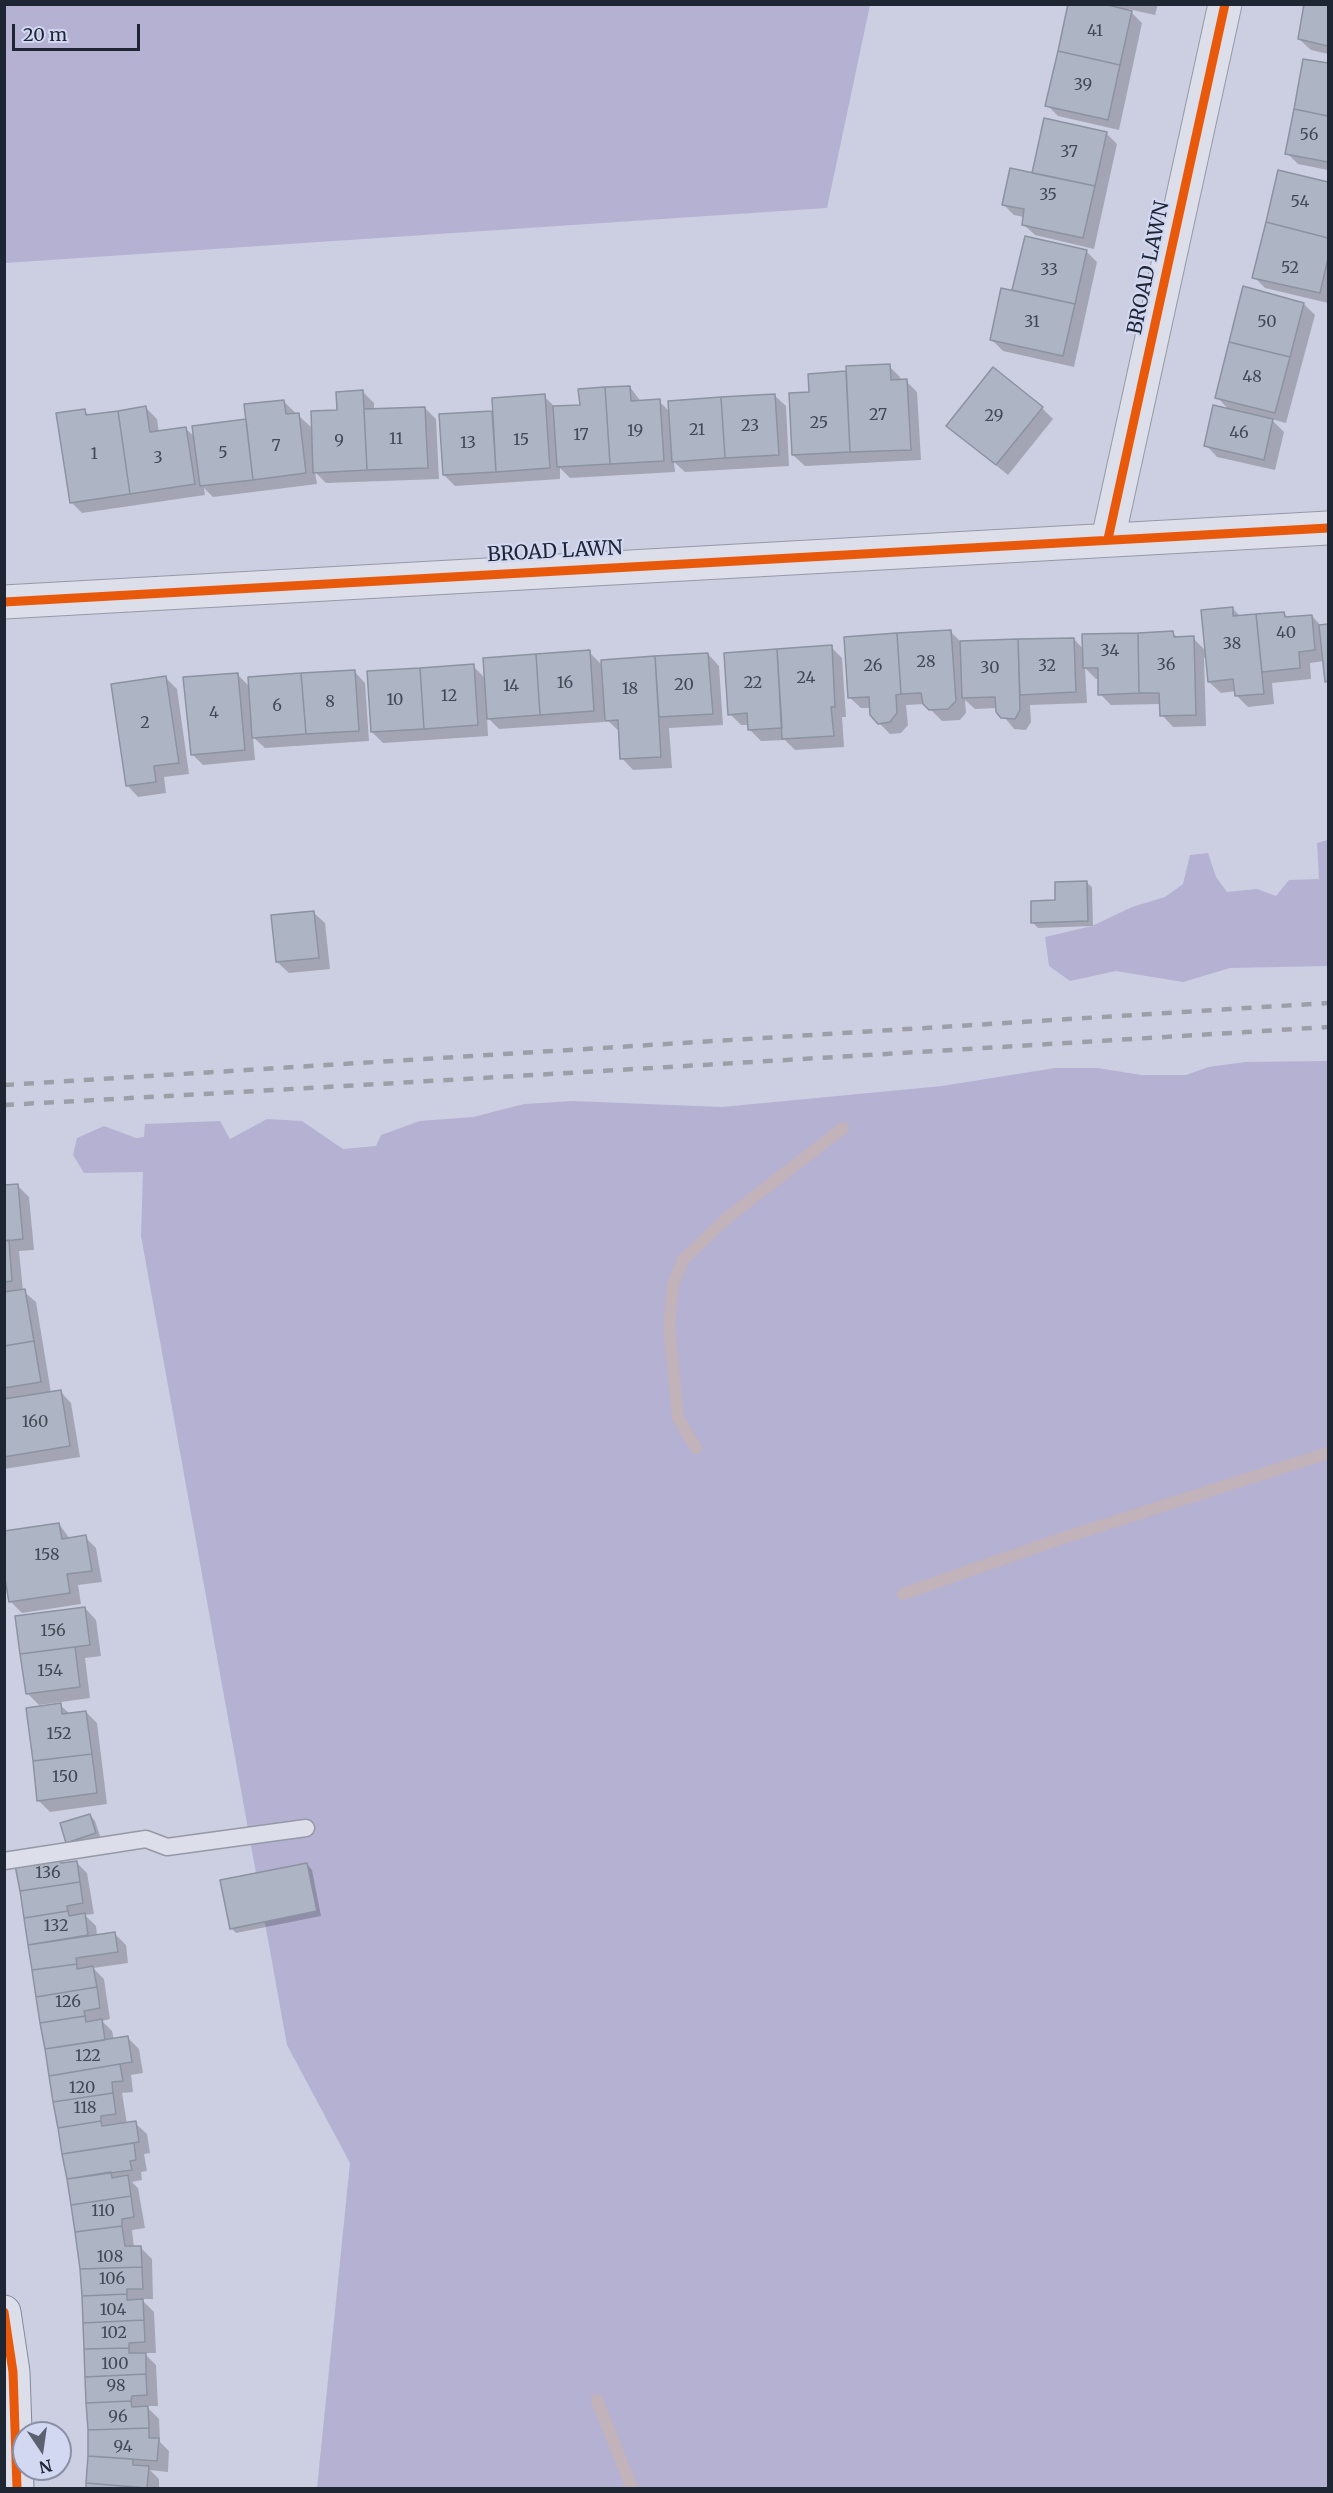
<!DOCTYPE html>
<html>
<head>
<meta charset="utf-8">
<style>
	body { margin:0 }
	#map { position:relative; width:1333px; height:2493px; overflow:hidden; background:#cccfe1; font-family:Merriweather,serif }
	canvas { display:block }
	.frame { position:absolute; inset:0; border:6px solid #1e2633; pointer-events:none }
	.north { position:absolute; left:12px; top:2421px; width:60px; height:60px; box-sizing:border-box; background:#d2d7f2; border:2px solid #8a90a6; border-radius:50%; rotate:167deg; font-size:16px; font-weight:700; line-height:24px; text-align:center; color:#1e2633 }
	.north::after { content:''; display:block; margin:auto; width:21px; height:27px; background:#5b6170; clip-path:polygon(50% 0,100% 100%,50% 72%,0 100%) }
	.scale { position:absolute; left:12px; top:24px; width:128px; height:27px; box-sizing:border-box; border:3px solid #1e2633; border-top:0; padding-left:8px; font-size:18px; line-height:21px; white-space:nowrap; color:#1e2633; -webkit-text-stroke:4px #d2d7f2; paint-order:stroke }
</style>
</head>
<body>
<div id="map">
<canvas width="1333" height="2493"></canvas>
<div class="frame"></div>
<div class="north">N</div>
<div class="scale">20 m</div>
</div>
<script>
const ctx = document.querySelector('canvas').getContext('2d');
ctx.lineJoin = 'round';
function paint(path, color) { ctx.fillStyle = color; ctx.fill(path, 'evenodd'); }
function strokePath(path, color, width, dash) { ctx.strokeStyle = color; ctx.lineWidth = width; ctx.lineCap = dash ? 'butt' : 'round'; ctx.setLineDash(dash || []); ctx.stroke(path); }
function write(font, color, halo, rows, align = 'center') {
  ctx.font = font + ' Merriweather,serif'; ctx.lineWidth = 4.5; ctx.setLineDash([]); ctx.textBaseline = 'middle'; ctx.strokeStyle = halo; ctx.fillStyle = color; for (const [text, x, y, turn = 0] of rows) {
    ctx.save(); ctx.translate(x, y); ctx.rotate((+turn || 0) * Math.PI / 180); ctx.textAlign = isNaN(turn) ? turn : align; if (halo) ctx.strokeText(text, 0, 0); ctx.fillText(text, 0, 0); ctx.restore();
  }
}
const green = new Path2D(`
	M5,4H870V5L827,208L5,263Z
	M1328,840V966L1230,968L1183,982L1116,971L1070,981L1049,966L1045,937L1092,926L1132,907L1165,897L1183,884L1190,855L1208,853L1216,877L1227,892L1257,889L1276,896L1289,880L1319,879L1317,843Z
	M1328,1061V2488H317L350,2163L287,2045L141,1236L143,1172L84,1173L73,1155L77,1138L104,1126L136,1138L144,1137L145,1124L220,1121L230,1139L267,1119L302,1121L343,1149L376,1146L381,1135L420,1121L473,1117L524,1104L573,1101L722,1107L942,1086L1055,1068H1098L1141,1075H1186L1208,1067L1245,1062Z`);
const shadow = new Path2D(`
	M1069,4H1158L1155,15L1128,9L1142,23L1119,130L1058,116L1047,105Z
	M1306,4H1328V54L1311,50L1299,39Z
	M1304,60L1328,65V170L1298,164L1287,153Z
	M1106,133L1117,144L1094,249L1035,235L1023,224L1024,217L1014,215L1003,204L1033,175Z
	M1280,172L1328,184V303L1265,288L1254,277Z
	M1026,237L1086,251L1097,262L1074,367L1003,351L992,340L1013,292Z
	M1304,304L1315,315L1286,423L1271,419L1284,432L1275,470L1217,457L1206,445L1230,411L1217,397Z
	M889,366L900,377L901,381H906L917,392L921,460L805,466L793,455L811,394L810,375L847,373Z
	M630,387L641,402L659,401L670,412L774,395L786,406L789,466L685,472L674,462L675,472L570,478L560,468V479L455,486L444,475L441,416L494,412L544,396L556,408L581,406Z
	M362,391L374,403V410L425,408L436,419L439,479L326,483L315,472L317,484L213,497L204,488L205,495L82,513L71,502L84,411L90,416L146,408L157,419L159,433L186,429L196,438L248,420L284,402L313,429L339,412Z
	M1042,408L1053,419L1008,475L948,426Z
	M1232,608L1241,617L1284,613L1288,618L1312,616L1322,627L1328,626V683L1324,661L1310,663L1311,679L1272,683L1274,704L1248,707L1237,696L1236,691L1221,693L1209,682L1207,658H1204L1206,726L1173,727L1162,715L1161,704L1111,705L1100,694L1099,679H1096L1085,668L1087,703L1030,705L1031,722L1026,730L1014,729L997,708L975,709L965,700L966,713L960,720L942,721L925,704L906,705L908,725L901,733L890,734L879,723L871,708H861L849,697L950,631L962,643L1074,639L1084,650L1173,633L1178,638H1193L1206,651Z
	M831,647L842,658L846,717H842L844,747L795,750L785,740L761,741L750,730L749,725H741L730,714Z
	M589,652L603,666V662L708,654L719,666L723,725L669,728L672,768L633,770L622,758L620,732L604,717V722L499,729L487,717L488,736L383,743L372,732L473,666L485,678Z
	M354,671L365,683L369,741L265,748L253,737L255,760L203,765L192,754L237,674L250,687Z
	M166,678L177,689L189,774L164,777L166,793L138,797L127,785Z
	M1086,882L1092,887L1093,926L1038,928L1033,923L1057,902Z
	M313,912L325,923L330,969L289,973L277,962Z
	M18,1186L29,1197L34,1250L19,1251L23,1291L36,1302L51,1393L60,1391L71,1403L80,1457L4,1469V1187Z
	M59,1524L70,1539L85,1537L96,1548L102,1582L78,1585L81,1604L22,1613L11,1602Z
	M85,1608L96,1620L101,1656L85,1658L90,1698L39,1705L27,1693L17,1618Z
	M60,1705L70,1714L86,1712L97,1723L107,1804L50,1812L39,1801Z
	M90,1815L95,1821L101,1839L73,1847L67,1842Z
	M60,1859L64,1864L76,1862L87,1873L94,1914L85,1915L96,1926L97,1935L114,1933L126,1945L128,1963L93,1968L104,1979L107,2000L110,2019L102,2021L112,2031L114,2040L128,2038L139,2049L143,2073L131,2075L133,2092L122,2093L127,2124L135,2123L147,2134L150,2153L144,2154L147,2171L141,2172L142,2180L132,2182L138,2188L145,2228L132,2230L134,2248L140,2247L152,2259L153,2299H141L154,2312L156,2353H144L156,2365L158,2406H146L159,2419L160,2442L169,2451L168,2472L150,2470L159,2479V2488H87L90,2456L82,2269L17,1866Z
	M307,1864L312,1870L321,1916L236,1933L231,1928Z`);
const stream = new Path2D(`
	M696,1448L678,1418L669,1326L673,1284L683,1260L727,1218L843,1128
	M903,1594L1060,1539L1328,1453
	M597,2400L632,2488`);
const building = new Path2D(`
	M1068,4H1104L1132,11L1120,65L1058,51Z
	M1304,4H1328V46L1298,39Z
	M1058,51L1120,65L1108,120L1045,106Z
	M1303,59L1328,63V116L1294,109Z
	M1294,109L1328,116V162L1285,154Z
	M1044,118L1107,132L1095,186L1032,173Z
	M1010,168L1095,186L1083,238L1022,225L1024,209L1002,205Z
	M1278,170L1328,182V238L1266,222Z
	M1266,222L1328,238V258L1320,293L1252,278Z
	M1025,236L1087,250L1075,304L1012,290Z
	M1243,286L1304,303L1290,357L1229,342Z
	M1001,288L1075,304L1063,356L990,340Z
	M1229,342L1290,357L1275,413L1215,398Z
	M890,364L891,380L907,379L911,450L850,452L846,366Z
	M993,367L1043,407L996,465L946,426Z
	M846,371L850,452L792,455L789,393L809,392L808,374Z
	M630,386L631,401L660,399L664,461L610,464L605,387Z
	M605,387L610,464L557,467L553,406L580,405L578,389Z
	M363,390L367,470L313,473L311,411L337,410L336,392Z
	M545,394L550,468L496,472L492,398Z
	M775,394L779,455L725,458L721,397Z
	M721,397L725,458L672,462L668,401Z
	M284,400L286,414L299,413L306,473L253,480L244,404Z
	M1213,405L1273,419L1264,460L1204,446Z
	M146,406L150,432L186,427L195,484L130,494L118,411Z
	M425,407L428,468L367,470L364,409Z
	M85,409L86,415L118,411L130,494L70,503L56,413Z
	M492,411L496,472L443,475L439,414Z
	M246,419L253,480L200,486L192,426Z
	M1233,607V616L1256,614L1264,694L1235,696L1233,679L1208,682L1201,610Z
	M1284,612L1285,617L1312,615L1315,650L1299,652L1300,668L1262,672L1256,614Z
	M1328,624V681L1325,682L1319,625Z
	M951,630L956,701L948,709L929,710L923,704L921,693L901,694L897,633Z
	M1173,631L1174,637L1194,636L1196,715L1160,716L1159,693H1139L1138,633Z
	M897,633L901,694L896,695L897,713L890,722L878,724L870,715L869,697L848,698L844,637Z
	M1138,633L1139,693L1098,695V668H1083L1082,634Z
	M1074,638L1076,692L1020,695L1018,639Z
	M1018,639L1020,710L1015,719L1001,718L996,712L995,697L962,698L960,641Z
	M832,645L835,707H831L834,736L782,739L777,649Z
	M777,649L782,728L748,730L747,713L728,715L724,653Z
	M590,650L594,711L540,715L536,654Z
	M708,653L713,714L659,717L655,656Z
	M536,654L540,715L487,719L483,658Z
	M655,656L661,757L620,759L618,720L605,721L601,660Z
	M474,664L478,725L424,729L420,668Z
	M420,668L424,729L371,732L367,671Z
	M355,670L359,731L306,734L301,673Z
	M238,673L245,750L191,755L183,677Z
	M301,673L306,734L252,738L248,677Z
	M166,676L179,763L154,766L156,782L126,786L111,684Z
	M1087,881L1088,921L1031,923V901L1055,900V882Z
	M314,911L319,958L276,962L271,915Z
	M18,1184L23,1239L4,1241V1185Z
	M9,1240L12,1281L4,1282V1241Z
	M25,1289L34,1341L4,1346V1292Z
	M34,1341L41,1382L4,1388V1346Z
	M61,1390L70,1446L4,1457V1399Z
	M59,1523L62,1539L86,1535L92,1571L67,1574L70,1593L9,1602L4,1574V1531Z
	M85,1607L90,1645L20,1654L15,1616Z
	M75,1647L80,1687L26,1694L20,1654Z
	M61,1703L62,1714L86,1711L92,1754L33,1761L26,1708Z
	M92,1754L97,1793L37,1801L33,1761Z
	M90,1814L96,1833L66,1843L60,1823Z
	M60,1858L61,1863L77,1861L80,1882L20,1891L15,1865Z
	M307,1863L317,1911L230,1929L220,1880Z
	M80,1882L83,1903L67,1906L68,1911L24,1918L20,1891Z
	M68,1911L69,1916L85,1913L88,1935L28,1945L24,1918Z
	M115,1932L118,1952L76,1958L77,1964L32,1970L28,1945Z
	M77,1964V1969L93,1966L97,1987L36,1997L32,1970Z
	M97,1987L100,2008L84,2011L85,2016L40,2023L36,1997Z
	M85,2016L86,2022L102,2019L105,2040L45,2049L40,2023Z
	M128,2036L132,2062L49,2076L45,2049Z
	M120,2064L123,2081L112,2082L113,2093L53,2102L49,2076Z
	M113,2093L116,2114L101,2116V2121L58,2128L53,2102Z
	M101,2121L102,2126L136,2121L139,2142L62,2154L58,2128Z
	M134,2143L136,2160L130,2161L132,2170L67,2179L62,2154Z
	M111,2172L112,2178L128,2175L131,2196L71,2205L67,2179Z
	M131,2196L134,2217L122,2219V2226L75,2232L71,2205Z
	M122,2226L125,2246H141L142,2267L80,2269L75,2232Z
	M142,2267L143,2289H127V2294L82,2296L80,2269Z
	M127,2294V2300L143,2299L144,2320L83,2323L82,2296Z
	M144,2320L145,2342L129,2343V2348L84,2349L83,2323Z
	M129,2348V2353H146V2374L85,2377L84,2349Z
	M146,2374L147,2395L132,2396L131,2401L86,2403L85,2377Z
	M131,2401L132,2407L148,2406L149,2428L88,2430L86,2403Z
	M149,2428V2438H159L157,2461L88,2456V2430Z
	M88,2456L133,2459V2465L149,2466L147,2488L86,2483Z
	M86,2483L147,2488H86Z`);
const lane = new Path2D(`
	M4,1861L146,1839L167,1847L306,1828`);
const street = new Path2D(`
	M1108,539L1225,4
	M4,602L1328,528`);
const secondary = new Path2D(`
	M4,2312L13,2372L17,2488`);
const rail = new Path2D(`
	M4,1085L1328,1003
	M4,1105C446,1081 887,1054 1328,1027`);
const cycleway = new Path2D(`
	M1108,539L1225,4
	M4,602L1328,528
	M4,2312L13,2372L17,2488`);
const numberNames = [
	["41",1095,31],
	["39",1083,85],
	["56",1309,135],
	["37",1069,152],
	["35",1048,195],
	["54",1300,202],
	["52",1290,268],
	["33",1049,270],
	["31",1032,322],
	["50",1267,322],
	["48",1252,377],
	["27",878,415],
	["29",994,416],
	["25",819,423],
	["23",750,426],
	["21",697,430],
	["19",635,431],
	["46",1239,433],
	["17",581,435],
	["11",396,439],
	["15",521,440],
	["9",339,441],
	["13",468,443],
	["7",276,446],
	["5",223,453],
	["1",94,454],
	["3",158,458],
	["40",1286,633],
	["38",1232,644],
	["34",1110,651],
	["28",926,662],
	["36",1166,665],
	["26",873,666],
	["32",1047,666],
	["30",990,668],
	["24",806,678],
	["16",565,683],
	["22",753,683],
	["20",684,685],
	["14",511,686],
	["18",630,689],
	["12",449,696],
	["10",395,700],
	["8",330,702],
	["6",277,706],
	["4",214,713],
	["2",145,723],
	["160",35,1422],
	["158",47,1555],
	["156",53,1631],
	["154",50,1671],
	["152",59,1734],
	["150",65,1777],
	["136",48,1873],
	["132",56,1926],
	["126",68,2002],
	["122",88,2056],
	["120",82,2088],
	["118",85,2108],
	["110",103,2211],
	["108",110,2257],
	["106",112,2279],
	["104",113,2310],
	["102",114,2333],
	["100",115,2364],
	["98",116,2386],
	["96",118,2417],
	["94",123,2447]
];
const streetNames = [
	["BROAD LAWN",1149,268,-78],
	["BROAD LAWN",555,552,-3]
];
paint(green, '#b5b1d3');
paint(shadow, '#0003');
strokePath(stream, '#c2b2ba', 12);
paint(building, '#adb5c4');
strokePath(building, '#8b92a1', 1.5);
strokePath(lane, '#9599a6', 19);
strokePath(street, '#9599a6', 35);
strokePath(secondary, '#858996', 35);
strokePath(lane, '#dcdeea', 16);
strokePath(street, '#dcdeea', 33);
strokePath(secondary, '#dcdeea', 33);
strokePath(rail, '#9d9fa8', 4.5, [10, 10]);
strokePath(cycleway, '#e8590c', 9);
write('16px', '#424a57', null, numberNames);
write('20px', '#1e2633', '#d2d7f2', streetNames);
</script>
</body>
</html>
